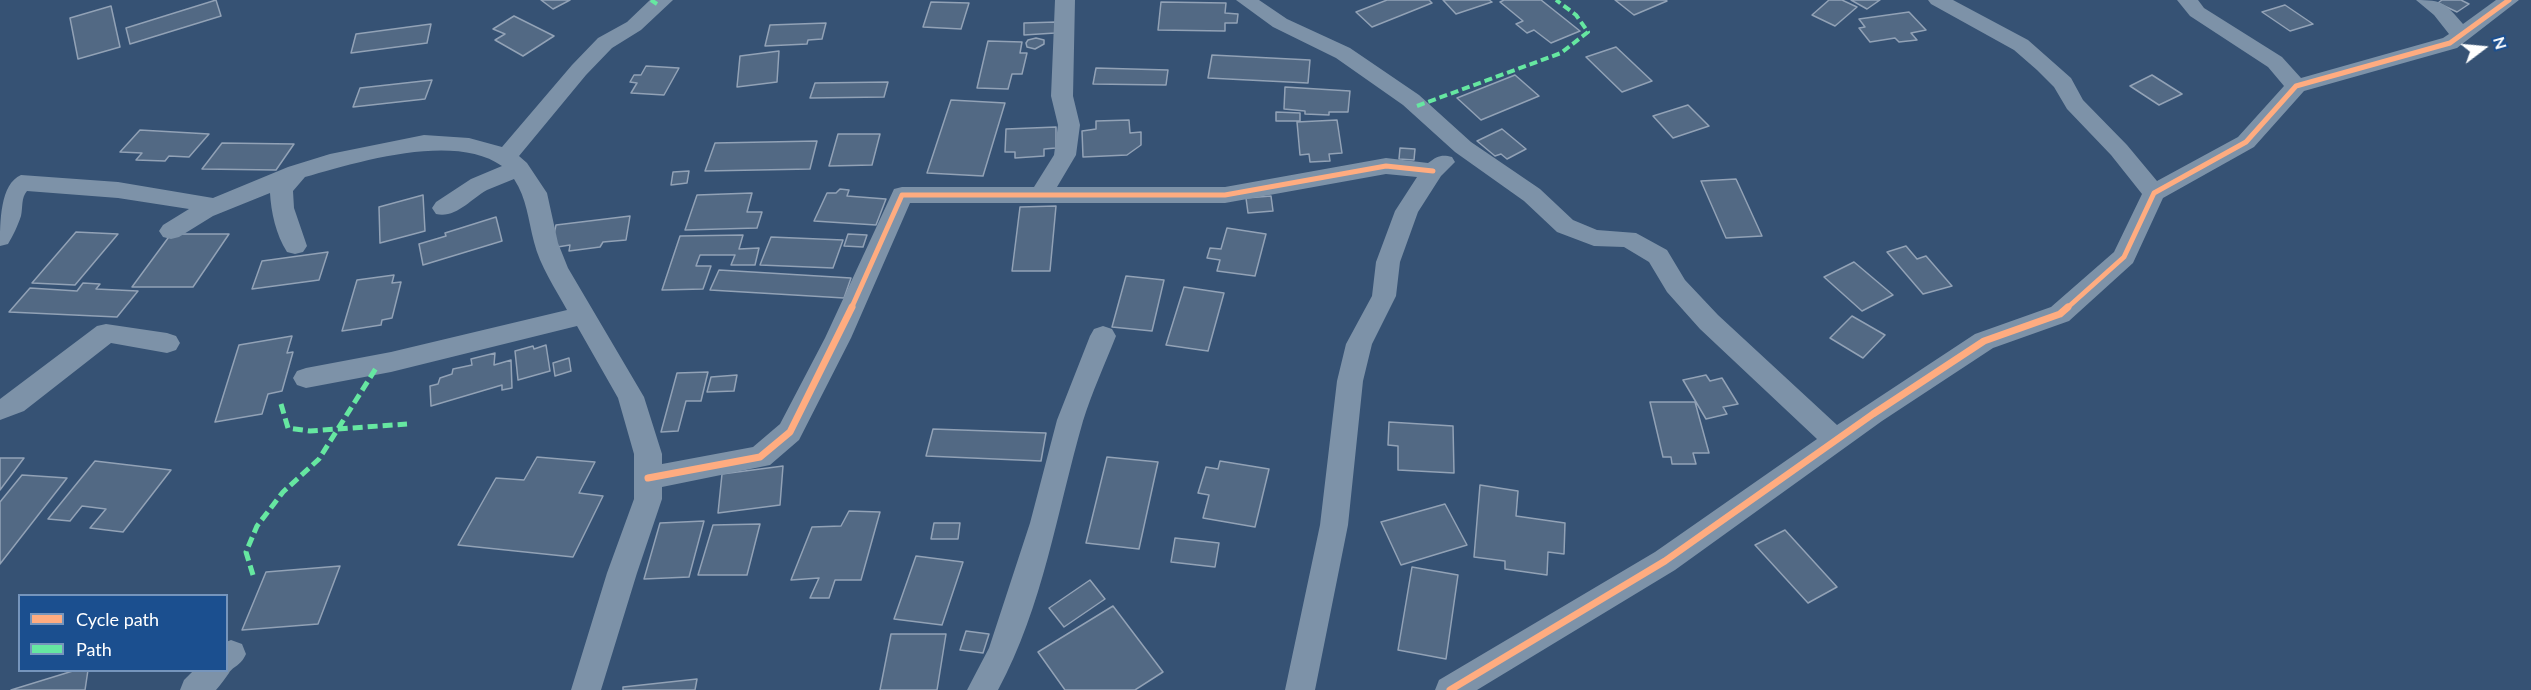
<!DOCTYPE html>
<html>
<head>
<meta charset="utf-8">
<style>
	body { margin:0 }
	#map { position:relative; width:2531px; height:690px; overflow:hidden; background:#365274; font-family:Lato,sans-serif }
	canvas { display:block }
	.legend { position:absolute; left:18px; top:594px; width:210px; height:78px; box-sizing:border-box; background:#1b4f8f; border:2px solid #7695bc; margin:0; padding:8px 10px; list-style:none; font-size:18px; color:#fff }
	.legend li { display:flex; align-items:center; gap:12px; height:30px }
	.legend b { width:30px; border:2px solid #7695bc }
	.north { position:absolute; left:2453px; top:18px; width:60px; height:60px; -webkit-text-stroke:4px #1b4f8f; paint-order:stroke; rotate:74deg; font-size:16px; font-weight:700; line-height:24px; text-align:center; color:#fff }
	.north::after { content:''; display:block; margin:auto; width:21px; height:27px; background:#fff; clip-path:polygon(50% 0,100% 100%,50% 72%,0 100%) }
</style>
</head>
<body>
<div id="map">
<canvas width="2531" height="690"></canvas>
<ul class="legend">
<li><b style="height:8px;background:#ffac80"></b>Cycle path</li>
<li><b style="height:8px;background:#66e7a1"></b>Path</li>
</ul>
<div class="north">N</div>
</div>
<script>
const ctx = document.querySelector('canvas').getContext('2d');
ctx.lineJoin = 'round';
function paint(path, color) { ctx.fillStyle = color; ctx.fill(path, 'evenodd'); }
function strokePath(path, color, width, dash) { ctx.strokeStyle = color; ctx.lineWidth = width; ctx.lineCap = dash ? 'butt' : 'round'; ctx.setLineDash(dash || []); ctx.stroke(path); }
const building = new Path2D(`
	M216,0L221,16L130,44L126,28Z
	M541,0H570L553,9Z
	M1387,0H1429L1432,3L1372,27L1356,12Z
	M1443,0H1489L1492,2L1456,14Z
	M1504,0H1541L1580,31L1551,43L1534,30L1527,33L1516,24L1523,21L1500,2Z
	M1615,0H1666L1667,1L1634,15Z
	M1829,0H1842L1857,7L1835,26L1812,15Z
	M1851,0H1880L1867,9Z
	M2442,0H2461L2469,4L2457,12L2438,3Z
	M931,2L969,3L961,29L923,27Z
	M1161,2L1226,3L1225,13L1238,14L1237,23H1225V31L1158,30Z
	M2285,5L2313,24L2290,31L2262,12Z
	M111,6L120,47L78,59L70,18Z
	M1909,12L1926,30L1911,33L1917,40L1899,42L1895,38L1870,42L1859,28L1865,27L1859,19Z
	M514,16L554,36L523,56L495,40L505,34L493,29Z
	M1056,22L1055,33L1024,35V23Z
	M826,23L822,39L808,40L807,44L765,46L770,25Z
	M431,24L427,43L351,53L356,34Z
	M1036,38L1044,40V44L1035,49L1027,47L1026,43L1028,40Z
	M988,41L1022,42L1020,53H1027L1022,74H1012L1008,89L977,88Z
	M1616,47L1652,81L1622,92L1586,57Z
	M779,51L777,82L737,87L740,56Z
	M1212,55L1310,60L1308,83L1208,78Z
	M646,66L679,68L664,95L631,93L637,83L630,82L634,75H641Z
	M1096,68L1168,70L1166,85L1093,84Z
	M1515,75L1539,96L1481,120L1457,98Z
	M2152,75L2182,94L2159,105L2130,86Z
	M432,80L425,99L353,107L360,88Z
	M888,82L884,97L810,98L815,83Z
	M1285,87L1350,91L1348,112H1329V115L1305,114V111L1284,109Z
	M951,100L1005,103L983,176L927,173Z
	M1688,105L1709,126L1673,138L1653,116Z
	M1276,112L1300,113V121H1276Z
	M1129,120L1130,133L1141,132V145L1127,155L1083,157L1082,131L1096,129V121Z
	M1337,120L1342,153L1329,154L1330,161L1310,162L1309,154L1300,155L1297,122Z
	M1056,127V148L1044,149V156L1015,158V152H1005L1006,129Z
	M1502,129L1526,149L1507,159L1501,154L1495,156L1477,141Z
	M140,130L209,134L189,157L169,156L165,161L136,160L142,153L120,152Z
	M838,134H880L872,165L829,166Z
	M817,141L810,169L705,171L715,143Z
	M222,143L294,144L276,170L202,169Z
	M1400,148L1415,149L1414,160L1399,159Z
	M689,171L687,183L671,185L673,172Z
	M1736,179L1762,236L1726,238L1701,181Z
	M840,189L849,190L847,196L886,199L876,225L814,221L827,193H836Z
	M752,193L747,212H762L757,228L685,230L697,195Z
	M423,195L425,231L380,243L379,207Z
	M1271,196L1273,211L1248,213L1246,198Z
	M1056,206L1050,271H1012L1020,207Z
	M630,216L626,240L603,242L600,247L569,251L570,245L551,248L556,225Z
	M496,217L502,241L423,265L419,244L446,236L445,233Z
	M1227,228L1266,234L1255,276L1217,271L1220,260L1207,258L1210,248L1221,249Z
	M76,232L118,234L75,285L32,283Z
	M171,234H229L193,287H132Z
	M848,234L867,235L863,247L844,246Z
	M743,235L739,249L759,248L755,265H731L735,255H700L696,266H711L703,289L662,290L680,236Z
	M771,237L843,240L833,268L760,265Z
	M1906,246L1917,259L1926,256L1952,286L1923,294L1887,252Z
	M328,252L319,280L252,289L262,261Z
	M1854,262L1893,295L1862,311L1824,277Z
	M719,270L851,278L844,298L710,290Z
	M394,275L392,283L401,282L392,318L382,320L381,325L342,331L357,280Z
	M1126,276L1164,280L1152,331L1112,327Z
	M83,283L100,284L96,289L138,291L117,317L9,312L30,288L77,291Z
	M1184,287L1224,293L1208,351L1166,345Z
	M1852,316L1885,335L1863,358L1830,338Z
	M292,336L287,353L293,352L282,391L268,394L262,414L215,422L239,345Z
	M546,345L550,371L518,380L515,351L533,346L534,349Z
	M495,353L494,365L511,360L512,388L502,390V385L431,406L430,386L438,384L440,378L452,374L453,369L472,365L471,359Z
	M569,358L571,371L555,376L553,363Z
	M708,372L701,401H686L678,431L661,432L677,373Z
	M737,375L734,391L707,392L711,377Z
	M1706,375L1710,381L1722,378L1738,404L1723,407L1727,414L1706,419L1683,380Z
	M1650,402H1695L1709,453H1693L1696,464H1672L1671,457H1663Z
	M1389,422L1453,426L1454,473L1398,470V446L1388,445Z
	M933,429L1046,433L1041,461L926,456Z
	M537,457L595,462L579,493L603,496L573,557L458,545L496,478L524,480Z
	M1107,457L1158,462L1139,549L1086,543Z
	M0,458H24L0,490Z
	M95,461L171,470L123,532L90,528L106,509L82,506L70,521L48,519Z
	M1220,461L1269,469L1255,527L1203,518L1209,495L1198,493L1206,467L1218,469Z
	M783,466L780,505L718,513L722,474Z
	M22,475L67,478L0,564V502Z
	M1480,485L1518,491L1516,516L1565,523L1564,554L1548,552L1547,575L1505,569V561L1474,557Z
	M1445,504L1467,545L1401,565L1381,522Z
	M849,511L880,512L861,580H835L829,598H810L819,578L791,580L812,527L841,526Z
	M704,521L689,577L644,579L660,523Z
	M934,523H960L958,539H931Z
	M760,524L747,575H698L713,525Z
	M1785,530L1837,587L1808,603L1755,545Z
	M1175,538L1219,543L1215,567L1171,562Z
	M916,556L963,562L942,625L894,619Z
	M340,566L318,624L242,630L266,572Z
	M1412,567L1458,575L1446,659L1398,650Z
	M1090,580L1105,599L1064,627L1049,608Z
	M1113,606L1163,672L1135,690H1065L1038,652Z
	M966,631L989,634L983,653L960,650Z
	M891,634H946L937,690H880Z
	M76,670H88L85,690H11Z
	M697,679L695,690H623V687Z`);
const minor = new Path2D(`
	M650,0H673L641,30L612,48L586,75L519,156L527,163L547,193L558,243L568,268L644,397L662,454V464L753,447L780,424L825,338L894,189L902,187H1034L1054,155L1058,125L1051,96L1055,0H1075L1073,96L1080,125L1076,155L1057,187H1225L1386,158L1428,163C1437,156 1442,154 1452,157L1455,162L1441,176L1418,212L1400,262L1396,296L1372,344L1363,381L1348,525L1315,690H1285L1320,525L1337,381L1346,344L1372,296L1376,262L1395,211L1417,177L1386,174L1225,203H910L851,338L799,440L770,465L662,487V499L637,573L601,690H571L607,573L634,499V454L618,398L577,326L391,372L306,388L297,385L293,378L297,371L306,368L391,352L567,310C555,288 540,266 534,242C528,219 527,199 514,179C505,183 496,186 487,190C471,199 455,219 436,214L432,208L436,202L471,179L502,166C455,132 357,162 305,177L293,191L294,208L307,246L303,252L295,254L287,252C276,235 271,212 270,193L213,216L179,237L171,239L163,237L159,231L163,225L189,209L118,198L27,191C21,198 23,207 21,216C18,225 13,236 8,244L0,246C0,222 0,184 21,175L118,182L213,198L288,167L330,154L424,135L469,138L502,147L572,65L598,38L627,22Z
	M1236,0H1259L1287,19L1350,48L1419,95L1471,142L1540,189L1573,220L1597,230L1636,233L1667,250L1685,280L1718,315L1837,425L1975,334L2051,307L2114,252L2142,194L2111,155L2067,109L2054,87L2037,70L2014,50L1931,4L1928,0H1953L2028,40L2071,78L2083,100L2127,145L2157,181L2238,137L2284,86L2268,67L2190,16L2177,0H2198L2204,8L2282,57L2301,78L2443,38L2449,34L2434,15L2416,0C2443,0 2445,3 2463,24L2496,0H2519L2457,48L2304,91L2254,147L2163,198L2133,263L2069,321L1993,348L1882,421L1675,570L1477,690H1435L1439,680L1655,552L1817,439L1700,329L1667,292L1649,262L1624,247L1594,246L1557,232L1524,201L1455,152L1403,105L1336,58L1273,27Z
	M106,324L167,333L176,336L180,343L176,350L167,353L111,343L24,411L0,420V399L97,326Z
	M1103,326L1112,329L1116,336C1105,364 1092,392 1083,421C1057,511 1043,607 998,690H967L989,648L1030,523L1057,420L1090,336L1094,329Z
	M231,640L242,644L246,654C240,667 234,665 229,673C225,679 221,684 216,690H180L184,680L194,670H226V642Z`);
const quietFar1 = new Path2D(`
	M651,0L657,4
	M1417,106L1561,53L1588,32L1576,15L1556,0`);
const quiet = new Path2D(`
	M281,404L288,428L310,431L407,424
	M253,575L246,552L257,526L283,492L319,459L378,365`);
const cyclewayFar1 = new Path2D(`
	M851,309L902,195H1225L1386,166L1433,171
	M2066,309L2124,257L2154,193L2246,142L2296,86L2450,43L2509,0`);
const cycleway = new Path2D(`
	M648,478L760,457L790,432L852,307
	M1450,690L1665,561L1873,414L1984,341L2060,314L2068,307`);
paint(building, '#526984');
strokePath(building, '#92a2b6', 1.5);
paint(minor, '#7d92a8');
strokePath(quietFar1, '#66e7a1', 4, [8, 4]);
strokePath(quiet, '#66e7a1', 5, [10, 5]);
strokePath(cyclewayFar1, '#ffac80', 5);
strokePath(cycleway, '#ffac80', 7);
</script>
</body>
</html>
